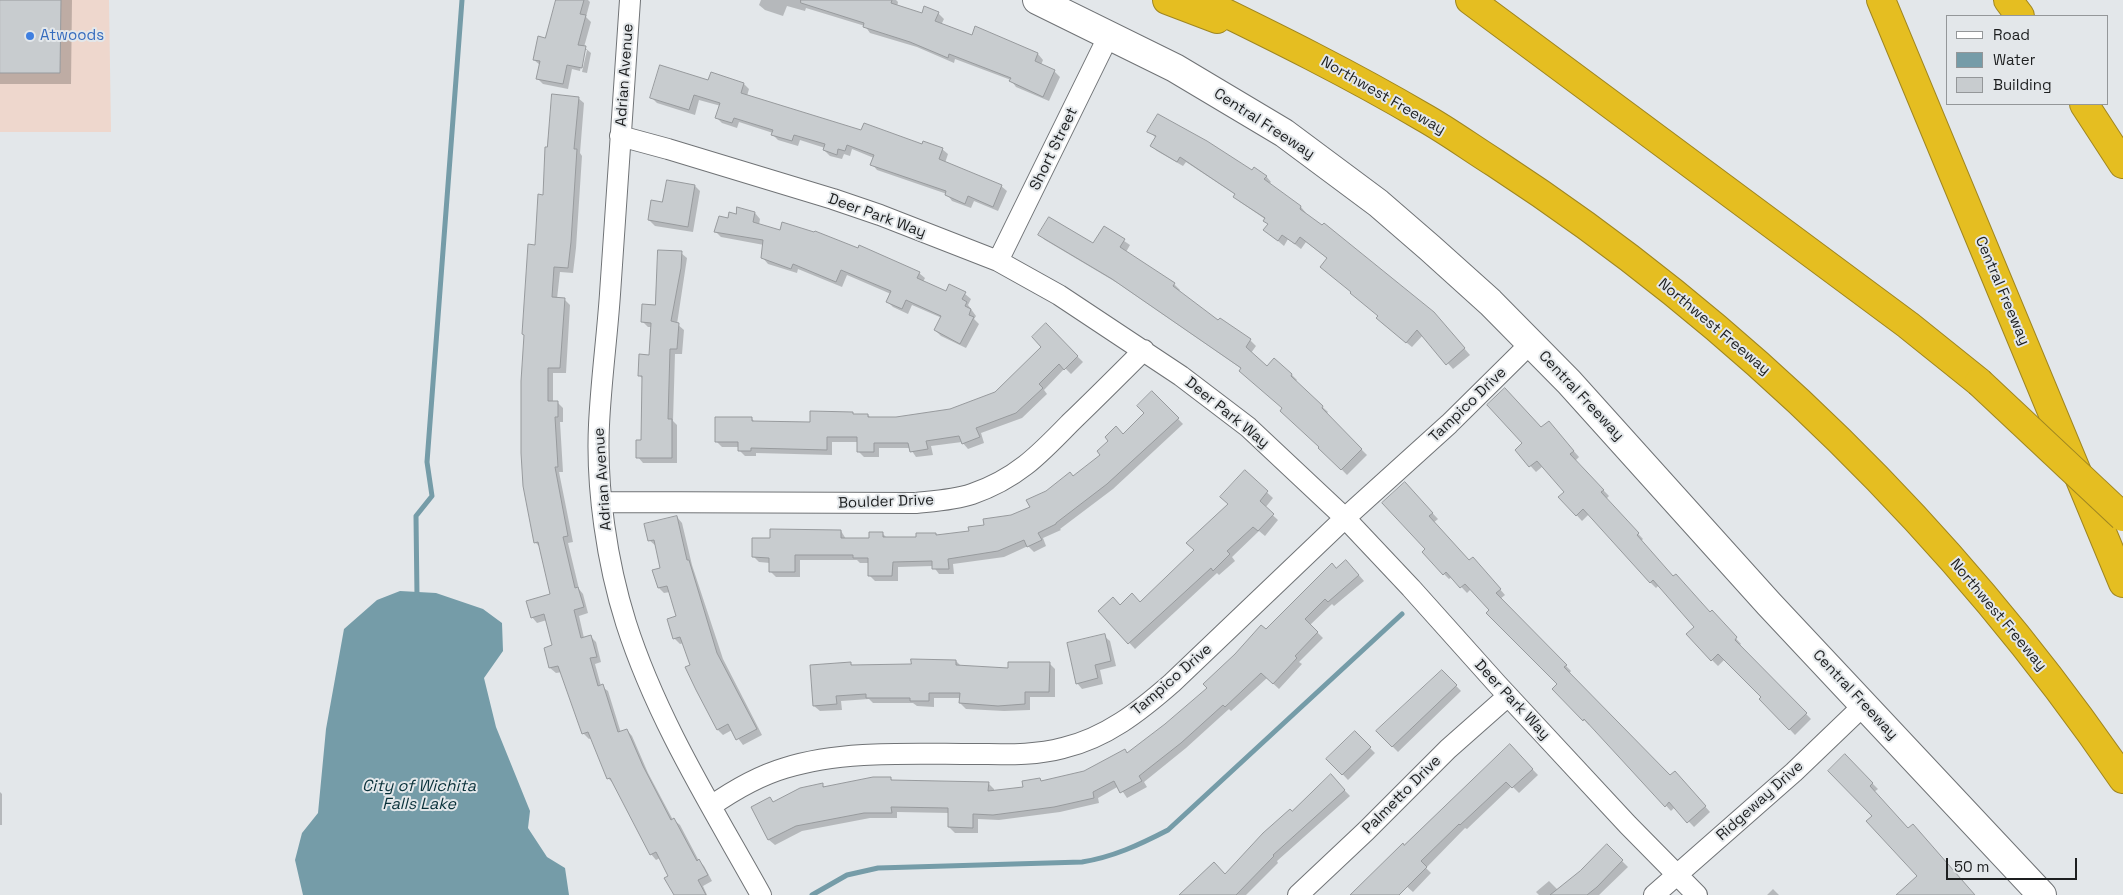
<!DOCTYPE html>
<html>
<head>
<meta charset="utf-8">
<style>
	body { margin:0 }
	#map { position:relative; width:2123px; height:895px; overflow:hidden; background:#e3e7ea; font-family:"Space Grotesk",sans-serif }
	canvas { display:block }
	.legend { position:absolute; left:1946px; top:15px; width:162px; height:90px; box-sizing:border-box; background:#e3e7ea; border:1px solid #949799; margin:0; padding:6px 9px; list-style:none; font-size:15px; color:#1d1f20 }
	.legend li { display:flex; align-items:center; gap:10px; height:25px }
	.legend b { width:25px; border:1px solid #949799 }
	.scale { position:absolute; left:1946px; top:858px; width:131px; height:22px; box-sizing:border-box; border:2px solid #1d1f20; border-top:0; padding-left:6px; font-size:15px; line-height:18px; white-space:nowrap; color:#1d1f20; -webkit-text-stroke:4px #e3e7ea; paint-order:stroke }
</style>
</head>
<body>
<div id="map">
<canvas width="2123" height="895"></canvas>
<ul class="legend">
<li><b style="height:6px;background:#fff"></b>Road</li>
<li><b style="height:14px;background:#759ca8"></b>Water</li>
<li><b style="height:14px;background:#c8cccf"></b>Building</li>
</ul>
<div class="scale">50 m</div>
</div>
<script>
const ctx = document.querySelector('canvas').getContext('2d');
ctx.lineJoin = 'round';
function paint(path, color) { ctx.fillStyle = color; ctx.fill(path, 'evenodd'); }
function strokePath(path, color, width, dash) { ctx.strokeStyle = color; ctx.lineWidth = width; ctx.lineCap = dash ? 'butt' : 'round'; ctx.setLineDash(dash || []); ctx.stroke(path); }
function write(font, color, halo, rows, align = 'center') {
  ctx.font = font + ' "Space Grotesk",sans-serif'; ctx.lineWidth = 4; ctx.setLineDash([]); ctx.textBaseline = 'middle'; ctx.strokeStyle = halo; ctx.fillStyle = color; for (const [text, x, y, turn = 0] of rows) {
    ctx.save(); ctx.translate(x, y); ctx.rotate((+turn || 0) * Math.PI / 180); ctx.textAlign = isNaN(turn) ? turn : align; if (halo) ctx.strokeText(text, 0, 0); ctx.fillText(text, 0, 0); ctx.restore();
  }
}
const commercial = new Path2D(`
	M0,0H109L111,132H0Z`);
const water = new Path2D(`
	M400,591L436,593L483,609L502,623L503,651L484,678L496,727L530,811L528,828L547,857L565,868L569,895H303L295,860L302,833L318,813L326,729L344,629L377,600Z`);
const shadow = new Path2D(`
	M0,0H72L71,84H0Z
	M557,0H588L590,2L586,17L591,22L584,47L591,53L587,73L582,72L587,50H584L580,71L572,69L568,89L543,84L537,78L540,65L534,60L546,39Z
	M761,0H896L898,2L897,7L922,15L938,13L944,19L941,25L972,36L976,28L1038,54L1043,60L1041,65L1054,71L1060,77L1049,101L1016,87L1011,80L955,59L954,63L917,47L870,33L865,26L806,8L805,11L787,6L783,16L765,10L759,5Z
	M711,74L744,84L749,89L747,96L862,132L942,149L948,154L945,163L1001,186L1007,191L998,211L974,201L971,208L952,201L947,194L877,170L872,164L874,158L852,149L850,156L844,154L842,159L830,156L824,150L825,148L800,140L798,146L778,140L773,135V133L739,122L737,128L722,123L717,118L721,106L699,100L695,115L657,103L652,98L709,81Z
	M578,98L584,103L580,153L582,156L576,248L573,273L560,272L557,299H564L570,305L566,373H553V402H557L563,408V422H560L563,472H559L573,542L568,543L579,589L583,594L588,613L579,616L584,638L591,637L596,642L601,662L595,664L601,686L608,691L621,733L627,730L632,736L648,773L673,820H674L680,825L699,861L704,866L712,881L703,886L707,895H675L670,876L660,858L656,860L651,854L614,784L608,778L592,738L589,739L583,733L562,672L556,673L550,668L554,646L547,620L537,623L532,617L552,595L541,548L535,542L525,336L523,334L544,196Z
	M1149,131L1266,176L1271,182L1269,184L1301,207L1306,213L1305,215L1439,319L1470,355L1453,369L1423,335L1412,347L1383,324L1379,316L1328,259L1306,242L1301,249L1288,239L1284,246L1265,230L1269,225L1265,219L1240,202L1235,197L1236,195L1186,162L1183,166L1157,151L1152,146L1156,138Z
	M668,181L695,186L700,191L693,232L655,226L649,220L664,204Z
	M738,208L755,213L760,219L759,225L919,273L925,278L923,282L947,292L950,286L965,294L971,299L968,305L976,316L974,319L979,324L966,348L941,336L935,330L942,318L912,305L908,314L893,307L888,302L891,294L847,275L842,287L798,269L797,273L768,264L763,258L764,245L721,237L716,232L736,215Z
	M1105,228L1130,245L1126,252L1174,284L1180,290L1178,292L1219,321L1220,319L1250,340L1256,346L1251,353L1267,367L1274,360L1292,375L1297,380L1295,382L1328,412L1326,414L1367,455L1347,475L1283,409L1242,369L1119,284L1045,240L1040,235L1094,245Z
	M681,253L687,258L677,324L684,330L682,354H675L673,421L677,425V463H643L638,457L642,441L643,379L640,376L651,356L652,327H648L642,321L656,306Z
	M1046,325L1083,362L1071,374L1065,368L1044,390L1047,394L1022,418L981,433L984,443L968,449L962,442L931,446L933,455L916,457L910,448H879V457H864L859,452V442H832V455L756,453V456H745L739,450V447H722L716,441L751,418L755,422L811,423L852,413L855,415H868L871,418H897L950,410L996,393L1043,347Z
	M1152,392L1183,424L1113,489L1060,529L1061,530L1043,538L1046,546L1034,552L1028,546L1004,557L953,564L954,574H939L933,566L898,567V581H875L869,575V563H860L857,560H800V577H776L770,571V563L759,562L754,557L771,539L841,531L846,539L870,540L882,533L887,538H917L936,534L938,536L971,532L1011,517L1031,508L1102,455L1146,413Z
	M1554,428L1579,457L1575,461L1609,496L1606,499L1643,539L1641,541L1674,578L1710,613L1717,618L1741,644L1739,646L1811,719L1795,735L1761,699L1763,697L1725,659L1718,666L1712,660L1688,634L1695,627L1659,585L1656,588L1650,582L1589,514L1582,521L1560,497L1565,492L1543,466L1536,472L1516,450L1542,429Z
	M1245,472L1273,498L1265,508L1278,520L1265,536L1259,531L1232,557L1235,561L1219,575L1217,573L1135,649L1100,611L1141,604L1195,550L1229,504Z
	M1410,489L1438,519L1433,523L1469,562L1478,564L1505,595L1500,599L1571,671L1569,674L1670,777L1680,778L1710,812L1694,827L1675,807L1671,811L1591,724L1589,725L1554,689L1559,684L1472,588L1467,593L1452,577L1449,579L1444,574L1427,549Z
	M677,517L682,523L692,565L723,659L762,735L743,745L732,730L723,735L718,730L684,643L680,644L674,638L678,617L670,592L664,593L659,588L661,569L656,546L649,540Z
	M1352,567L1364,581L1334,606L1332,604L1310,625L1323,638L1299,662L1302,664L1279,689L1267,678L1231,711L1229,709L1186,748L1144,782L1147,787L1127,798L1119,786L1098,798L1099,803L1060,812L999,820L978,819V833H955L949,827V813L897,812V818H870L802,831L775,845L769,840L752,808L770,799L774,803L822,785L826,788L891,779L893,781L988,783L994,789V792L1025,788L1040,780L1042,782L1085,772L1127,754L1166,725L1208,688L1266,631L1337,570Z
	M1104,636L1110,641L1116,666L1100,670L1103,684L1082,689L1077,683Z
	M956,661L961,666L1009,669L1049,663L1055,669V697H1030V710L1004,711L966,709L960,703L961,698H934V707L917,706L913,703H873L869,699L841,701L842,710L820,711L814,706L850,663L853,666H912Z
	M1442,671L1461,691L1398,752L1377,731Z
	M1355,733L1375,753L1348,780L1328,759Z
	M1510,746L1538,775L1519,793L1512,786L1467,829L1465,828L1426,868L1431,873L1413,892L1405,885L1395,895H1352Z
	M1845,756L1878,789L1874,792L1909,829L1974,895H1898L1919,876L1874,816Z
	M1331,776L1350,796L1277,861L1278,863L1246,895H1189L1225,876Z
	M0,792L2,794V825H0Z
	M1607,846L1628,867L1599,895H1539L1536,892L1549,881L1558,890L1581,872Z
	M1773,889L1779,895H1767Z`);
const stream = new Path2D(`
	M417,597L416,516L432,496L427,462L462,0
	M812,895L847,875L878,868L1082,862C1113,857 1139,845 1168,830L1402,614`);
const building = new Path2D(`
	M0,0H61L60,73H0Z
	M556,0H584L580,14L586,15L578,45L586,46L582,68L567,65L563,84L536,79L540,61L533,60L538,36L545,38Z
	M801,0H892L891,3L922,13L924,6L939,12L935,21L972,35L975,26L1038,53L1035,61L1055,70L1043,97L1009,81L1011,78L949,54L948,58L910,42L863,27L864,23L801,3Z
	M660,65L708,80L711,72L744,83L741,93L861,130L864,123L922,144L923,141L943,148L939,159L1002,185L993,207L968,196L965,204L945,195L946,191L870,165L874,155L847,145L845,151L838,149L837,155L823,150L825,144L794,135L792,141L771,135L773,130L734,118L732,123L715,118L720,103L694,95L689,110L650,98Z
	M552,94L579,97L574,149H577L571,242L568,268L554,267L552,297L565,298L560,368H548V401H558V417H555L558,467H555L568,536L563,537L575,588L578,587L584,607L574,610L581,638L591,635L597,657L590,658L598,686L603,684L618,732L627,729L643,766L671,820L674,818L697,861L699,859L708,875L698,880L706,895H674L664,878L668,876L656,852L650,855L610,778L607,779L588,732L582,734L558,666L549,668L544,648L552,645L544,614L531,618L526,601L550,594L538,542L534,543L523,486L521,453V381L524,335L522,334L528,244L535,245L538,194L543,195L545,147H547Z
	M1158,114L1207,141L1252,170L1254,167L1267,176L1264,179L1301,206L1300,209L1322,225L1324,223L1434,312L1465,348L1446,365L1417,330L1406,343L1376,318L1378,316L1350,293L1351,292L1320,267L1327,258L1300,237L1295,244L1282,235L1278,241L1263,230L1268,224L1263,221L1265,218L1233,197L1235,194L1180,157L1177,162L1150,146L1156,136L1147,132Z
	M667,180L695,185L688,227L648,220L651,200L662,202Z
	M737,207L755,212L753,222L780,230L782,222L814,232L815,231L858,248L859,245L920,272L917,278L946,291L949,284L966,292L962,299L967,302L965,306L971,309L969,315L974,317L960,344L934,330L941,316L906,300L902,309L886,302L891,291L841,270L836,282L793,264L791,269L761,258L763,240L714,232L719,216L728,218L729,212L736,214Z
	M1049,217L1093,243L1104,226L1125,239L1120,247L1175,283L1173,286L1218,320L1220,318L1251,339L1246,347L1267,366L1274,358L1292,374L1291,376L1323,406L1322,408L1362,449L1341,470L1318,448L1319,447L1280,411L1282,408L1239,371L1241,368L1112,279L1038,235Z
	M658,250L682,251L681,268L671,321L679,323L677,349H670L668,419H672V458H636V440H641L642,376H638L639,354L649,355L651,323L641,322L642,304L655,305Z
	M1046,323L1078,356L1064,370L1059,364L1039,384L1043,388L1016,413L976,428L980,437L962,444L959,436L926,441L928,449L910,452L908,443H874V452H857V437H827V450L751,448V451H738V442H715V417H752V421L810,422V411L853,412V414H868V417H896L950,409L995,392L1041,347L1032,337Z
	M1505,388L1541,427L1549,421L1574,451L1570,454L1604,490L1601,492L1639,533L1637,535L1673,576L1676,574L1710,612L1712,610L1737,637L1735,640L1807,713L1789,730L1759,699L1761,697L1718,654L1711,661L1686,634L1694,627L1653,580L1650,583L1583,509L1576,516L1558,497L1564,492L1537,461L1529,467L1515,450L1522,443L1487,405Z
	M1152,391L1179,418L1107,484L1056,523V524L1038,533L1042,540L1027,547L1024,540L998,551L948,559L949,569H932V561L893,562L892,576H868V558H853V555H795V572H769V558L752,557V538H770V529L841,530V538H869V532H883V537H916V533H936V535L969,531L968,527L984,525L983,519L1011,515L1030,507L1026,500L1046,491L1070,472L1073,476L1100,455L1097,451L1108,441L1105,437L1116,426L1123,434L1144,413L1137,406Z
	M1245,470L1268,491L1260,501L1274,514L1258,531L1253,527L1227,551L1230,554L1213,571L1211,568L1128,644L1098,611L1113,597L1120,605L1132,593L1140,602L1194,550L1186,543L1228,504L1220,497Z
	M1405,482L1433,513L1429,516L1469,560L1473,557L1501,589L1496,593L1567,665L1564,667L1670,775L1675,771L1706,806L1687,823L1669,802L1665,807L1584,719L1583,721L1552,689L1557,684L1486,613L1489,610L1465,584L1460,588L1446,572L1443,575L1422,552L1425,549L1382,503Z
	M677,516L687,560H689L717,653L757,729L736,740L728,724L717,730L696,690L685,667L690,665L680,637L673,639L667,619L676,616L667,586L658,588L652,570L660,568L654,540L648,541L644,524Z
	M1346,560L1359,575L1328,602L1325,599L1305,619L1318,632L1295,656L1297,658L1273,684L1261,673L1225,707L1223,705L1181,743L1139,776L1142,781L1120,793L1114,781L1093,792L1094,798L1054,807L993,815L973,814V828L948,827V808L891,807L892,813H864L796,826L768,840L751,807L770,797L773,802L800,788L823,783V787L873,777H891V780L989,782L988,791L1023,787L1022,781L1040,778L1041,781L1084,771L1125,749L1127,753L1165,724L1207,688L1203,684L1235,654L1261,625L1266,629L1332,563L1336,568Z
	M1105,634L1111,661L1095,665L1098,678L1076,684L1067,643Z
	M911,659L956,660V665L1008,668V662H1050L1049,692H1025V704L998,706L959,703L960,693H929V701H910V698H866V694L836,696L837,704L813,706L810,665L851,662V665L911,664Z
	M1442,670L1457,685L1392,747L1376,731Z
	M1355,731L1371,747L1342,775L1326,759Z
	M1510,744L1533,769L1512,788L1506,782L1460,825L1459,824L1421,861L1427,867L1399,895H1350L1403,843L1404,845Z
	M1845,754L1873,783L1870,786L1908,828L1913,824L1975,895H1896L1917,876L1866,821L1872,816L1828,771Z
	M1331,774L1345,790L1273,855L1274,856L1236,895H1179L1214,862L1225,874L1263,833L1290,809L1292,811Z
	M1607,844L1623,860L1597,887L1587,895H1550L1580,871Z`);
const minor = new Path2D(`
	M630,0C623,98 616,196 610,294C607,338 601,381 599,425C596,488 607,563 626,623C657,720 712,807 761,895
	M620,136L668,149L833,199L880,215L998,261L1059,295L1181,376L1248,427L1345,518L1411,588L1497,684L1628,825L1697,895
	M998,261L1109,35
	M602,502L916,503C935,501 954,500 972,494C1016,479 1039,455 1070,423C1095,399 1119,375 1144,350
	M711,806C734,790 758,776 785,768C842,750 913,754 973,754C1003,754 1033,756 1063,748C1106,738 1140,711 1172,683L1345,518L1449,424L1531,343
	M1298,895L1366,831L1448,749L1508,696
	M1654,895L1794,772L1865,704`);
const secondary = new Path2D(`
	M1037,0L1175,68L1284,133L1378,203L1430,248L1490,302L1569,382L1769,604L2042,895`);
const motorway = new Path2D(`
	M1167,0L1217,19
	M1199,0C1275,37 1350,74 1423,117C1448,131 1471,148 1495,163C1742,324 1957,536 2123,779
	M1470,0L1908,325L1979,382
	M1881,0L2123,583
	M2008,0L2020,16
	M2084,104L2123,164`);
const motorwayBridge = new Path2D(`
	M1979,382L2123,517`);
const markers = [
	[30,36,5,"#3f7fe0"]
];
const shopNames = [
	["Atwoods",40,36]
];
const streetNames = [
	["Adrian Avenue",625,75,-86],
	["Northwest Freeway",1383,96,30],
	["Central Freeway",1264,124,33],
	["Short Street",1054,149,-64],
	["Deer Park Way",877,216,20],
	["Central Freeway",2002,291,67],
	["Northwest Freeway",1714,327,40],
	["Central Freeway",1581,396,47],
	["Tampico Drive",1468,405,-44],
	["Deer Park Way",1227,413,39],
	["Adrian Avenue",603,479,-94],
	["Boulder Drive",886,502,-2],
	["Northwest Freeway",1998,615,50],
	["Tampico Drive",1172,680,-41],
	["Central Freeway",1855,695,47],
	["Deer Park Way",1512,700,47],
	["Palmetto Drive",1402,795,-45],
	["Ridgeway Drive",1760,801,-42]
];
const waterNames = [
	["City of Wichita",419,787],
	["Falls Lake",419,805]
];
paint(commercial, '#eed7cd');
paint(water, '#759ca8');
paint(shadow, '#0003');
strokePath(stream, '#759ca8', 5);
paint(building, '#c8cccf');
strokePath(building, '#979a9d', 1);
strokePath(minor, '#707376', 22);
strokePath(secondary, '#707376', 30);
strokePath(motorway, '#9f8621', 30);
strokePath(minor, '#fff', 20);
strokePath(secondary, '#fff', 28);
strokePath(motorway, '#e5be21', 28);
strokePath(motorwayBridge, '#9f8621', 30, []);
strokePath(motorwayBridge, '#e5be21', 28);
for (const [x, y, r, color] of markers) { const dot = new Path2D(); dot.arc(x, y, r, 0, 2 * Math.PI); ctx.fillStyle = color; ctx.fill(dot); strokePath(dot, '#e3e7ea', 2); }
write('15px', '#366cbe', '#e3e7ea', shopNames, 'left');
write('15px', '#1d1f20', '#e3e7ea', streetNames);
write('italic 16px', '#083039', '#e3e7ea', waterNames);
</script>
</body>
</html>
